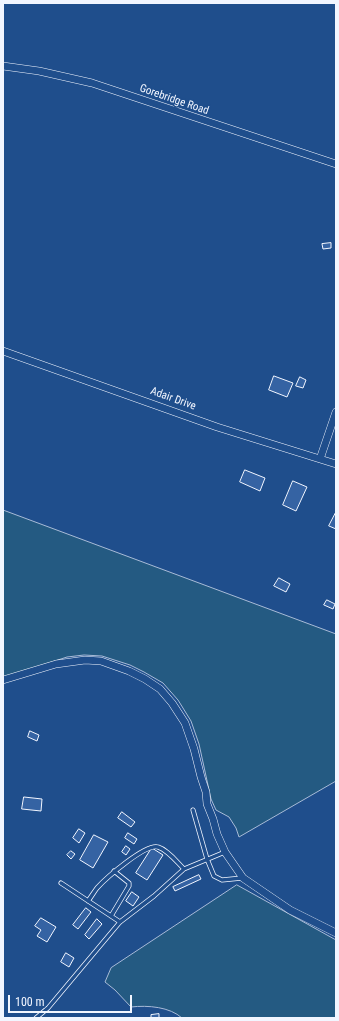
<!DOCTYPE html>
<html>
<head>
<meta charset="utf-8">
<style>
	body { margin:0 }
	#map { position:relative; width:339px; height:1021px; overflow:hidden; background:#1f4e8c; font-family:"Roboto Condensed",sans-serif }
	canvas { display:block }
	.frame { position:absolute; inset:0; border:4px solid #f2f6ff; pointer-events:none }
	.scale { position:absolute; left:8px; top:995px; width:124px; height:18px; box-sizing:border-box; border:2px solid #f2f6ff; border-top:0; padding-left:5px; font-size:12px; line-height:14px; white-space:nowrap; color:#f2f6ff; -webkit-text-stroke:3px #1f4e8c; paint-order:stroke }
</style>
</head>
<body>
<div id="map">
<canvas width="339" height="1021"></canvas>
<div class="frame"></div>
<div class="scale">100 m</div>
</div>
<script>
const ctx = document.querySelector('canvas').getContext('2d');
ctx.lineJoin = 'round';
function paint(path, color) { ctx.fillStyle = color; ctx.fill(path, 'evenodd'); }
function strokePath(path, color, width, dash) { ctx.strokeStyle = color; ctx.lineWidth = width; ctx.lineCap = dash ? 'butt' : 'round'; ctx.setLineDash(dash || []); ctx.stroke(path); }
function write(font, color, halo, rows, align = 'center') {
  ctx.font = font + ' "Roboto Condensed",sans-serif'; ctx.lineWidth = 3; ctx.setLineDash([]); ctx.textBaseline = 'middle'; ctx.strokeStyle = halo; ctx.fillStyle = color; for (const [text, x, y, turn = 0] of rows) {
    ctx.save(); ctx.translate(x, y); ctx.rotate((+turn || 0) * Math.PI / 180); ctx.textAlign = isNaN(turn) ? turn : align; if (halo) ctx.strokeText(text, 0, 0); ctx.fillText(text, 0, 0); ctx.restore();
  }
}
const green = new Path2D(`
	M3,510L336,634V781L239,837L236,828L229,817L216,810L211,799L199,744L191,721L178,700L163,683L144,672L130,665L102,656L84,655L67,657L3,678Z
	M237,885L336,940V1018H182C170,1007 148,1005 131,1007L115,990L105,982L111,968Z`);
const building = new Path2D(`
	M331,243V248L323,249L322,244Z
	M274,376L293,383L287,397L269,390Z
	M300,377L306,380L303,388L296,386Z
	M245,470L265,478L260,491L240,482Z
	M293,481L307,487L296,511L283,505Z
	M336,512V529L329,526Z
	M279,578L290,584L286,592L274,586Z
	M327,600L335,604L333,609L324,605Z
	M30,731L39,735L37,741L28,737Z
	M24,797L42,799L41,811L22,809Z
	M122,812L135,822L131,827L118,818Z
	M79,829L85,833L79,843L73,838Z
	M128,833L137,839L134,844L125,838Z
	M94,835L108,842L93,868L80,860Z
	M126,846L130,849L126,855L122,852Z
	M152,848L163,855L147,880L136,873Z
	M71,851L75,854L71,859L67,855Z
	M199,875L201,879L175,891L173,887Z
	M132,892L139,897L133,906L126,901Z
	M86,908L91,912L78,929L73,925Z
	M41,918L56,927L47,942L37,936L41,930L35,926Z
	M97,919L102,924L89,939L85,935Z
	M66,953L74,958L69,967L61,962Z
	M159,1014V1018H151V1015Z`);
const service = new Path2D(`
	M193,810L207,859L214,876L222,880L242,878
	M61,883L120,922
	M88,901C91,897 94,892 97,888C106,878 146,843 158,847C168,850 177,862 184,869
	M111,916L129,886V883L114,871
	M36,1018L48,1008L120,922L154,896L184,869L225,852`);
const minor = new Path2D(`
	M3,66L39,71L92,83L336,164
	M3,351L217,427L336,464
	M320,459L336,412
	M3,680L56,664L85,660L101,661L129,671L145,679L160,689L172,703L185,723L194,749L201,777L206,792L207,804L213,819L217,834L225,852L243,878L290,910L336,933`);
const streetNames = [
	["Gorebridge Road",174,100,19],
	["Adair Drive",173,399,20]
];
paint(green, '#245a82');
strokePath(green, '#a8bbd7', 1);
paint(building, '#3563a3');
strokePath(building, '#f2f6ff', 1);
strokePath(service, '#f2f6ff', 5);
strokePath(minor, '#f2f6ff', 8);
strokePath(service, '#1f4e8c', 3.5);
strokePath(minor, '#1f4e8c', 7);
write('11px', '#f2f6ff', '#1f4e8c', streetNames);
</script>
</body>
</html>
